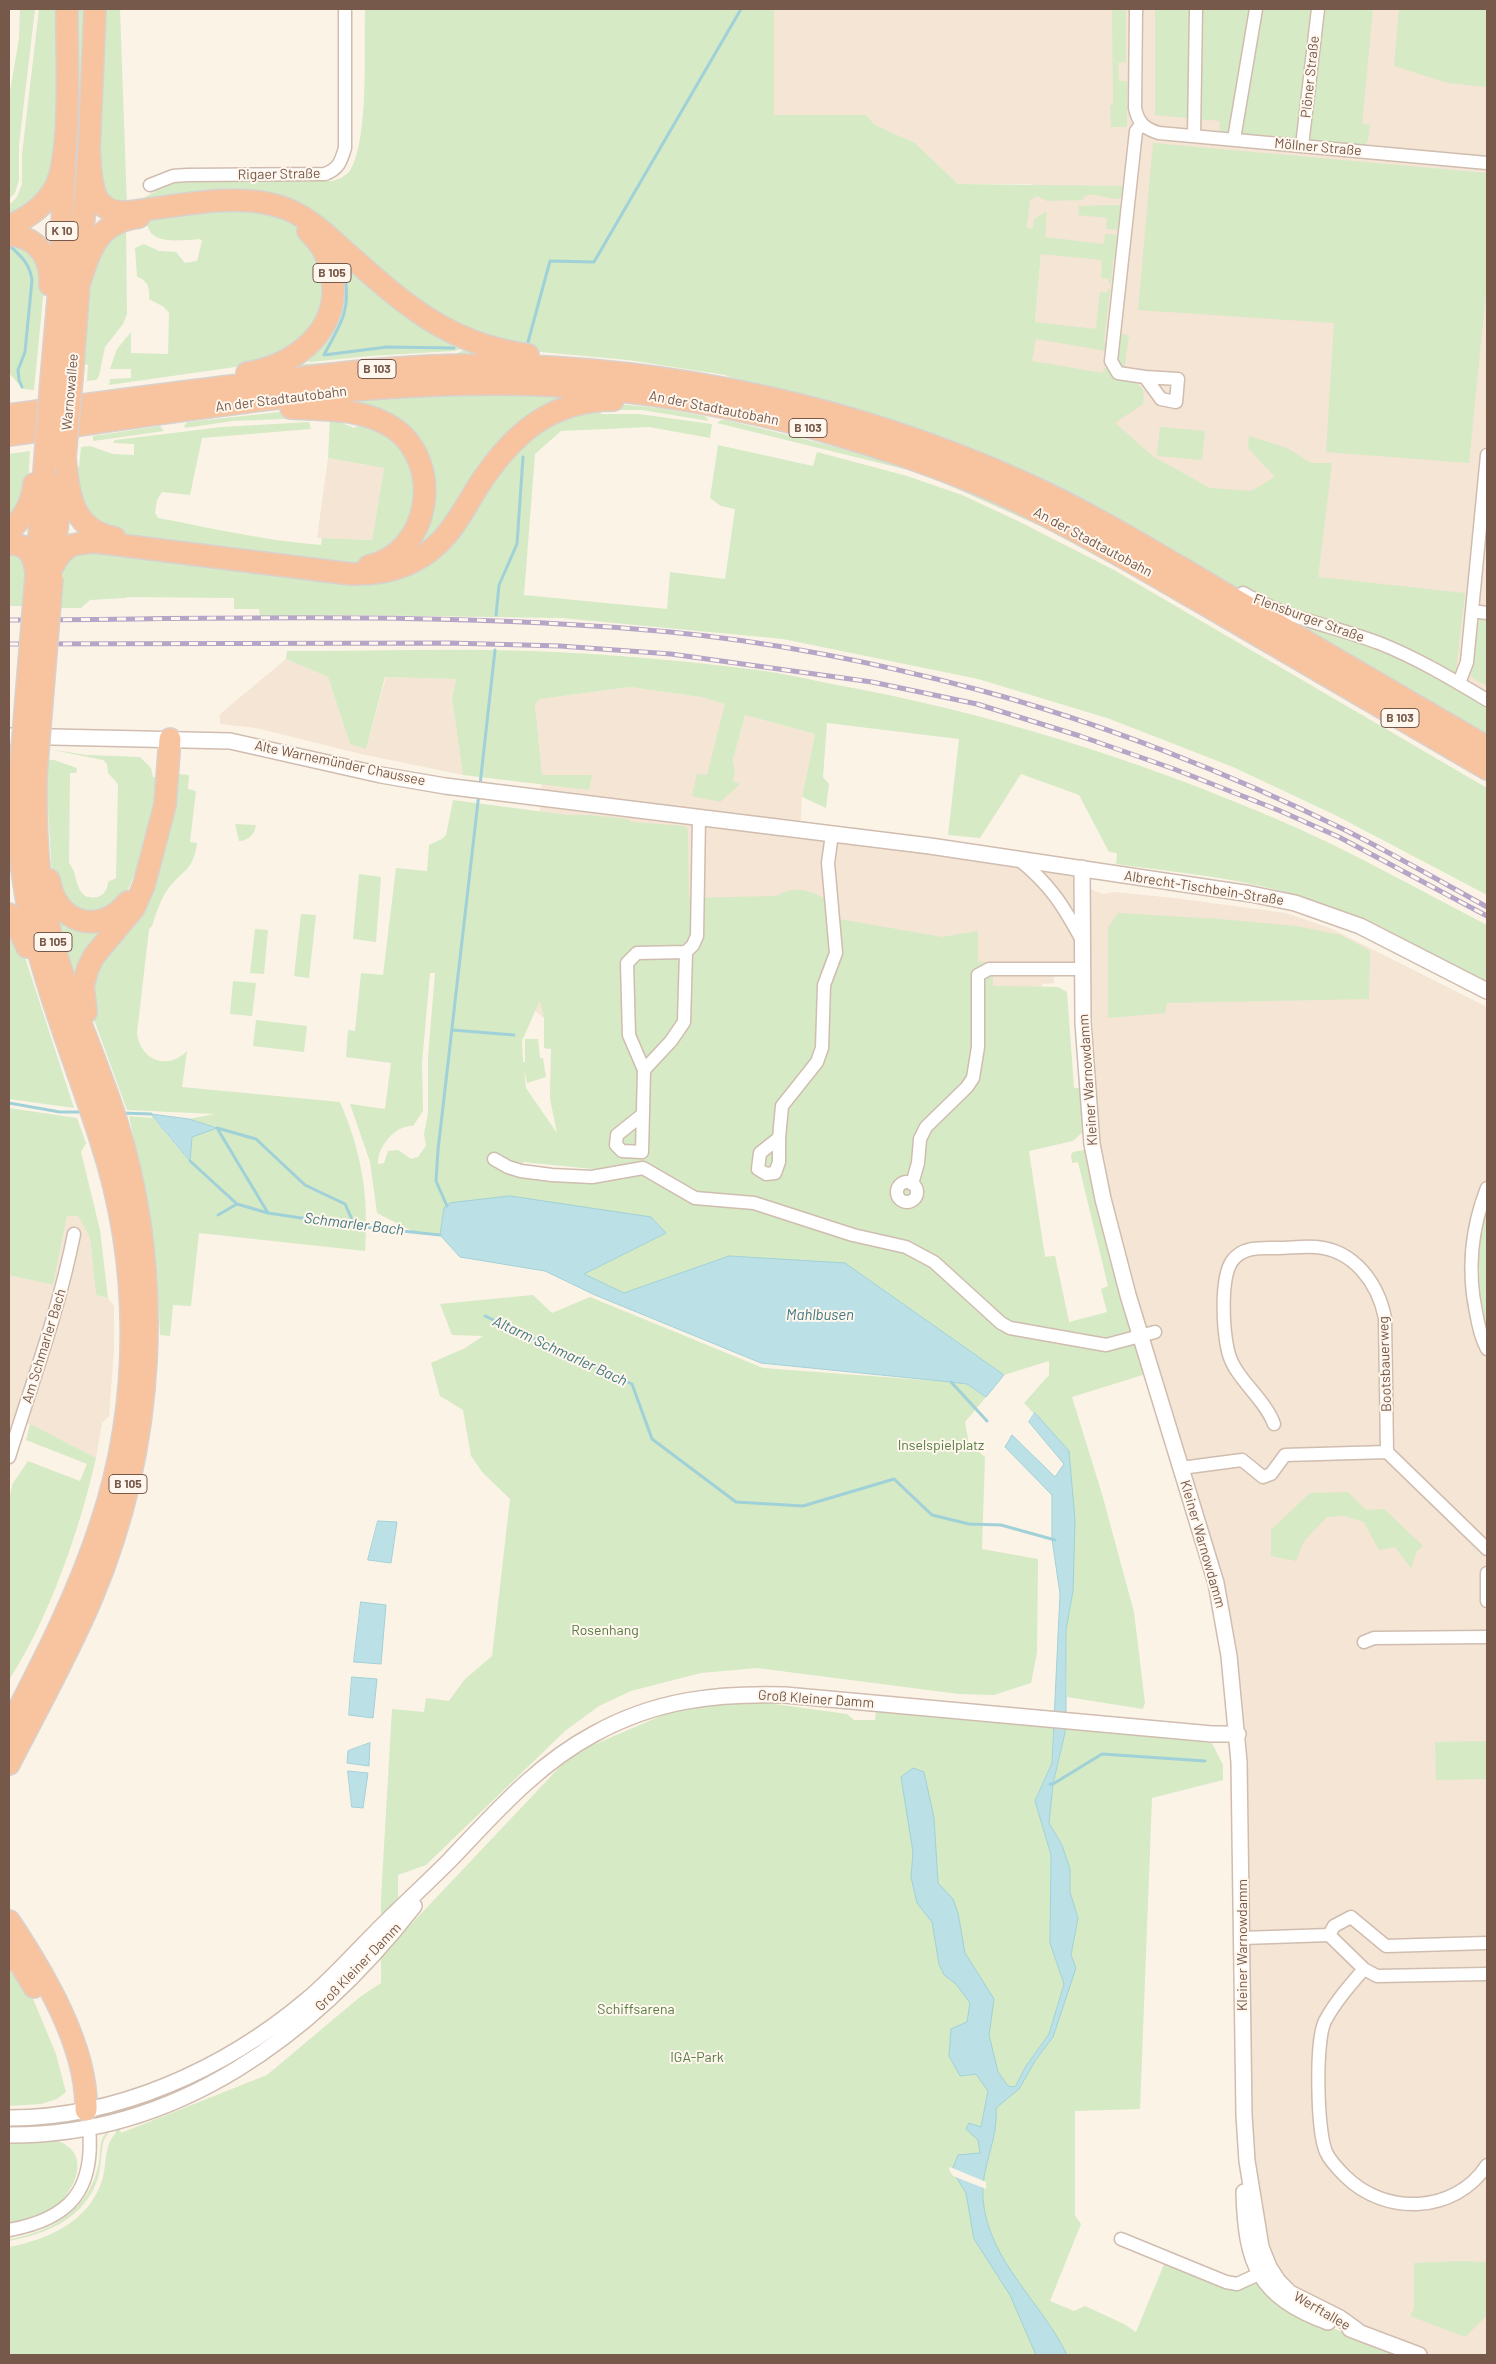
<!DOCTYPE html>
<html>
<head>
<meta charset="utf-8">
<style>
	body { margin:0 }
	#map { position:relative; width:1496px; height:2364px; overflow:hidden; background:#fcf3e7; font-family:Barlow,sans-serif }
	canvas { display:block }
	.frame { position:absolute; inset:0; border:10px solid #76594b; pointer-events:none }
</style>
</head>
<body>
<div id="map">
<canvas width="1496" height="2364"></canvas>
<div class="frame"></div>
</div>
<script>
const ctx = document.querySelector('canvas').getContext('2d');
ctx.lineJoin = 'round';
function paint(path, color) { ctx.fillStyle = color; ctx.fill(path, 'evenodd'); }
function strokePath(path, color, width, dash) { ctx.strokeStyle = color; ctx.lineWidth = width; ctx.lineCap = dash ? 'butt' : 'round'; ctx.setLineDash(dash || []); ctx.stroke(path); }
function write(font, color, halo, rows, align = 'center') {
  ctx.font = font + ' Barlow,sans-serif'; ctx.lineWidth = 4; ctx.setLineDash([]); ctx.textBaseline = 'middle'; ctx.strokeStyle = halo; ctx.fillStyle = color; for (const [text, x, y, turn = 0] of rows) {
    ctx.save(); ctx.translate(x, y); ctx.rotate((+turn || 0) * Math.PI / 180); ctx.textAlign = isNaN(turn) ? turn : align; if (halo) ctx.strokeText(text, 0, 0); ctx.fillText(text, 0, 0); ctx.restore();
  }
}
const residential = new Path2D(`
	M774,9H1487V747L1032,361L1041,254L1047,212L1034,219L1032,229L1027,227L1031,184H958L915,143L875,125L866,115H774Z
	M328,458L384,468L372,540L317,538Z
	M286,659L328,677L350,744L366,749L386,677L456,679L452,699L463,775L361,754L256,728L220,724V714Z
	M630,687L701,697L725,704L733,782L735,770L733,760L745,715L815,734L802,797L800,829L1082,868V886L1103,894L1114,892L1174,898L1286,913L1330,928L1487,1007V2355H1419L1309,2315L1259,2274L1229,1656L1103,1199L1082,969H1053L1054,983L1042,984L1046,1041L1023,1133L1045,1257L1055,1256L1069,1322L550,1099L551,1049L544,1048V1018L530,1007L542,775L535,704L540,699Z
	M67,1216H78L90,1238L96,1295L108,1298L114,1306V1350L109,1416L102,1423L96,1458L21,1420L9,1457V1275L53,1285Z`);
const green = new Path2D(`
	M20,9H35L19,145V180L15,193L9,199V97L19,39Z
	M39,9H61L58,155L43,195L9,220V205L17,197L22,184V154Z
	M73,9H86L71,277Z
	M105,9H120L127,207H115L97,182Z
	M365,9H774V115H866L875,125L915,143L958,184L1123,186L1124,194L1118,199C1105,199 1097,192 1084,196L1083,200L1047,201L1037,196L1030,200L1027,227L1032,229L1034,219L1047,211L1045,237L1104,244L1105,234L1120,235L1117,258L1113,259L1111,284L1108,283L1109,279L1101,278L1102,260L1041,254L1035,322L1096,329L1100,292L1107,293L1108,288L1110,289L1104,342L1108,343L1107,351L1036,339L1032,361L1103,373L1104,367C1109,371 1115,377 1120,379C1135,384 1147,381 1143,404L1115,423L1154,457L1210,488L1251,491L1275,477L1248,448L1249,436L1287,448L1311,463H1332L1318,577L1465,593L1456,670L1451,679L1487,700V739L1139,533L985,460L916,433L849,412L768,392L725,375L628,360L541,352H508L480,358L365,363L269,375L255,372L293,357L286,350L253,363L235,367L109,385L110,379L131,378V369H110L117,349L131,332V353L168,354L169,313L164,307L149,299C150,288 148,280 137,277L135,248L144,244L159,251L176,252L185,263L197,261L202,241L200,239C182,240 146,247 147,219L164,218V214C200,210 238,202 273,213C343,235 354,316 294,357L303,364L453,355L462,351L470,342C448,328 422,319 401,302C361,269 314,209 261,202C229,197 195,204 163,208L162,205L147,207L143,205L145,197L163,187L182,181H332C339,179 347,176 351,169C369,135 364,50 365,9Z
	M1112,9H1126V62L1118,63L1119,81H1127V126L1125,127H1111L1110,105H1113Z
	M1155,9H1373L1362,124L1370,125L1368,140L1363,147L1219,133L1220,121L1155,115Z
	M1399,9H1487V87L1448,83L1394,66Z
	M1153,143L1487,173V282L1469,463L1326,452L1334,323L1138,310Z
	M1122,205L1120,230L1106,229L1107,218L1078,215L1079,206Z
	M126,225L127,314L123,324L105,347L99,376L96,380L87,381L88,365L84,364L93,257Z
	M9,239L25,244L45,277L34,390L23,389L9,373Z
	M334,255L464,345L461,349L454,351L369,356L311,362L302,360L312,353Z
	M1118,334L1129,335L1124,372L1116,364Z
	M576,394L558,404L430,544L407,551L423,454L337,399L368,395Z
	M617,404L659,408L705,416L709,421L642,410H600L601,414H639L712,424L710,438L649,427L561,431L535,454L524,595L667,609L670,572L725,579L735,509L721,506L710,498L718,445L813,466L817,452L907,476L962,495L1018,521L1114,570L1487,788V895L1337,816L1233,767L1107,718L978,679L783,639L562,618L347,615L260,616L259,609H234V598L127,597L126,598L90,600L81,608H58L60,568L72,551L394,573L480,493L540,425Z
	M280,412H301L308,418L233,421L185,428L184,426L187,422Z
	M330,418L354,428L360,425L362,421L402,443L419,482L409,530L369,561L352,564L109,533L80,509L76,468L79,467L81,447L90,446L113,454L134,455V444L113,443L115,440L222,427L309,422L311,429L202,438L190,495L162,492L157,500L155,513L158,518C212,528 266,541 321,545L322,538L372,540L384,468L328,458Z
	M721,420H727L908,465L1044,522L1487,777V782L1154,587L1042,527L937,480L908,470L717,423Z
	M160,426L164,431L93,441V436Z
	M1160,427L1205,431L1202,460L1157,456Z
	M30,451L28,484L9,521V454Z
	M9,548L26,559L24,606H9Z
	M1487,618V686L1471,677L1476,627L1481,619Z
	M287,651C368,651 450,648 532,651C607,654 682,660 757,670C784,673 810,680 837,685C987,712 1134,758 1274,818C1348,849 1417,889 1487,925V982C1428,952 1370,920 1307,899C1246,878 1180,873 1116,864L1117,853L1109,852L1079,795L1021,774L980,838L948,835L959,739L827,723L823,777L829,784L826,808L802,797L815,734L745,715L733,760L735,770L733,781L740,784L720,802L692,796L697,774L707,775L725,704L701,697L630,687L540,699L535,704L542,775H592L589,790L463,775L452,699L456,679L385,677L366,749L350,744L328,677L286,659Z
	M48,749L87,755L140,757L151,768L153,777L158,778C155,818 141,875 117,907L77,914L52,876L45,760H54L77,768L76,773H70L69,863C78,874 74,886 85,896C97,900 107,896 108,882L116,878L118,784L108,773L107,764L103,760Z
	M179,774L189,775L188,789L196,791L190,842L197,843C193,872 183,869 168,889C160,900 156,914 152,926L149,929L137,1033C140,1060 168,1071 187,1051L182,1087L340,1102C362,1153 369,1196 365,1251L199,1233L191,1306L173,1305L170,1336L160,1335L157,1271L151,1223L129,1116L153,1118L189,1161L192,1137L216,1127L189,1119L215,1114L127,1110L92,1014L93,972L170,824L175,811Z
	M453,800L567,815H589L627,819L632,822L684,826L688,829L689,898L776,896C796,884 812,891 831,902L833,918L942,937L978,931V962H992L993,986L1058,987L1067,992L1074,1088H1080L1086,1129L1073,1141L1029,1151L1045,1257L1055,1256L1069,1322L1107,1312L1101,1289L1108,1286L1078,1162L1072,1163L1071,1155L1073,1152L1084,1150L1088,1153L1146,1374L1072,1397L1102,1494L1134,1612L1145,1703L1143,1709L1067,1697L1066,1630L1073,1591L1069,1451L1024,1403L1049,1375V1361L1004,1375L848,1265L729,1256L624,1293L583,1274L666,1233L651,1217L444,1208L440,1235L414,1232L377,1213L370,1162L350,1104L385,1109L391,1063L346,1057L348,1030L355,1031L361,973L383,975L396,868L427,871L429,845L442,839L446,835ZM430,973H435L428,1057V1113L424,1134L426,1146L418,1157L411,1159L398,1150L388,1151L384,1163L378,1164C377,1147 395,1125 413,1126L423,1111L422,1063ZM540,1000L544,1018V1048L551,1049L550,1099L557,1133L526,1088L524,1068L527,1083L546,1077L543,1058H540L538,1039H525V1062H523L522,1041ZM523,1162L592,1169H613L520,1176Z
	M235,824L256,825C255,834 248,841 239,841Z
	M359,874L381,877L376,942L353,939Z
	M54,913L108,926L76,981Z
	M1118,913L1220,919L1296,926L1341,935L1370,951L1369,999L1167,1003L1165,1013L1108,1018V928Z
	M301,914L316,915L309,978L294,976Z
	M9,921L20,942L74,1108L9,1099Z
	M255,929L268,930L264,974L250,973Z
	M233,981L256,983L252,1016L230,1014Z
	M256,1020L307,1026L304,1052L253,1046Z
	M9,1108L77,1118L86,1143L81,1152L100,1230L108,1298L96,1295L90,1238L78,1216H67L53,1285L9,1275Z
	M1487,1188V1349L1472,1246Z
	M533,1295L552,1313L590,1297L763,1368L951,1382L967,1384L986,1397L965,1422L969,1444L985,1457L982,1549L1038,1559L1037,1653L1031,1683L994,1695L959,1694L757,1668L701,1673L631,1691L599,1706L565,1731L426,1865L398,1875V1938L572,1754L677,1709L753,1701L847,1714L854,1720H875L876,1712L1053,1728L1052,1763L1035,1801L1051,1855L1050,1943L1064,1984L1049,2034L1026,2066L1015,2087L1008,2086L1006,2083L1007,2099L1053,2037L1075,1968L1071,1955L1078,1918L1070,1892V1869L1062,1845L1049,1823L1053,1784L1066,1728L1212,1743L1223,1765V1780L1152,1798L1140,2109L1075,2111V2216L1081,2224L1050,2301L1074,2311L1085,2306L1124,2324L1136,2332L1165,2262L1260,2285L1310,2319L1400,2355H9V2247C49,2239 91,2221 103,2177C107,2162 104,2145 116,2133L115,2128L119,2127L121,2133L267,2075L360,1997L381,1983V1898L392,1709L424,1712L426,1698L449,1701L464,1680L492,1656L510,1499L483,1473L471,1456L463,1410L440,1396L431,1363L465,1348L483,1336L452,1335L440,1304Z
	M30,1424L96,1458C80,1529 49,1619 9,1680V1499L13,1483L28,1461L80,1481L87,1464L26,1440Z
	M1348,1492L1366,1510L1384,1509L1423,1546L1417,1551L1411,1568L1395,1547L1379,1550L1364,1522L1344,1516L1327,1517L1304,1541L1296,1561L1271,1556V1530L1310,1493Z
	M1487,1741V1779L1436,1780L1435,1742Z
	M9,1964L31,1994L56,2054L66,2092L57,2099L41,2104L9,2106Z
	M109,2131C108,2135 104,2138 103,2144C101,2155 101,2167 98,2178C85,2218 47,2234 9,2241V2239C53,2232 91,2208 99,2162C101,2150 98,2138 109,2131Z
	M55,2140C98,2153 71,2201 43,2216C33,2221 19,2223 9,2226V2144Z
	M1462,2261L1487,2262L1486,2316L1465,2337L1410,2316L1414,2309V2263Z`);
const water = new Path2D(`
	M151,1114L189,1119L217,1128L192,1137L190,1161Z
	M510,1196L651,1217L666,1233L584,1274L624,1293L729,1256L845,1263L1004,1375L986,1397L967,1384L951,1382L761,1363L595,1295L545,1271L460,1257L440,1235L444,1208L450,1203Z
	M1035,1413L1069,1451L1075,1520L1073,1591L1066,1630V1728L1053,1784L1049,1823L1062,1845L1070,1869V1892L1078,1918L1071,1955L1076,1968L1053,2037L1035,2061L1019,2089L996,2108C999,2139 980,2168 983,2199C988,2261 1042,2302 1067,2355H1036L1010,2295L974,2239L966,2193L952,2170L958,2155L980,2153L978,2140L966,2129L969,2123L981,2127L988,2091L976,2074L960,2076L949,2056L951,2029L967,2022L970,2003L956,1984L944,1975L939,1964L932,1922L917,1903L911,1877L913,1852L901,1777L913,1768L924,1772L934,1818L938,1883L953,1899L958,1913L965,1953L994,1999L989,2035L998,2072L1008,2086L1015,2087L1026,2066L1049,2034L1064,1984L1050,1943L1051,1855L1035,1801L1052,1763L1060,1594L1052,1539V1495L1005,1447L1012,1435L1055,1477L1064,1464L1029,1422Z
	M378,1521L397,1522L391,1563L368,1560Z
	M361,1602L386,1605L381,1664L354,1662Z
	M352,1677L377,1679L373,1718L349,1715Z
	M370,1743L369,1766L347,1763L348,1751Z
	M348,1771L368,1773L363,1808L352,1807Z`);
const pier = new Path2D(`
	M950,2167L986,2182V2189L953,2176L949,2170Z`);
const stream = new Path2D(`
	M9,245C21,256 30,264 32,280L25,352L18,370L19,380L22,387
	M345,278C351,312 339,326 324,355L387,347L454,348
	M528,342L550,261L594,262L741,9
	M496,615L499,585L517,544L523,457
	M480,785L495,650
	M452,1030L514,1035
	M9,1103L60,1112H82
	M121,1113L151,1114
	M217,1128L268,1213L355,1226L440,1235
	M217,1128L256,1139L305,1185L345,1204L355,1226
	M190,1161L237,1204L268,1213
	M447,1206L436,1181L438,1150L479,793
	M218,1215L237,1204
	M485,1316L632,1384L652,1439L736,1502L803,1506L894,1479L932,1515L969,1524L1001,1525L1055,1540
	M951,1382L987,1421
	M1050,1784H1053L1102,1754L1205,1761`);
const minor = new Path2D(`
	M1136,9L1135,108C1138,123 1145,129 1159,133L1487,163
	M1142,124L1136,131L1111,361L1118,373L1145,377
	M1194,136L1196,9
	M1234,139L1256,9
	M1302,146L1318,9
	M150,185L173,176L187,175L325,174C339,169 341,161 345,148V9
	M1145,377L1178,379L1176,402L1161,399Z
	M1243,593C1285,618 1334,626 1379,643C1417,658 1452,679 1487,700
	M1472,611L1487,613
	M1459,683L1467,662L1487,455
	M1017,858C1050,884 1063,905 1083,942
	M644,1070L629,1035L627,963L637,953L686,952
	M642,1115L617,1135L616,1145L622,1151L642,1152L644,1070L671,1041L684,1022L686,952L693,945L697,936L699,817
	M779,1138L760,1153L758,1169L766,1174L775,1173L779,1162V1138L782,1106L817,1062L822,1048L824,985L836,953L828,863L832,834
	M494,1159L508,1167L521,1171L552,1175L592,1177L643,1168L695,1198L754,1203L853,1235L906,1247L934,1262L1001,1323L1010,1328L1106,1345L1155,1332
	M897 1192a10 10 0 1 1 20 0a10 10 0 1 1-20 0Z
	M912,1184L918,1163L920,1139L926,1127L967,1087L973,1078L978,1047V975L989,969H1083
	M1487,1188C1471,1229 1467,1269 1476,1312C1478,1324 1481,1338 1487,1349
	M1274,1424C1264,1397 1234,1378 1228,1351C1223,1329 1220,1279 1232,1261C1243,1246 1261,1248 1278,1248C1290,1248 1303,1246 1316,1247C1354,1250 1378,1283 1385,1318L1387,1452L1487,1549
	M9,1457C32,1383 59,1310 74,1234
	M1181,1468L1242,1460L1263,1477L1271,1474L1285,1455L1387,1452
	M1487,1573V1601
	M1364,1642L1374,1638L1487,1637
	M1329,1935L1334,1926L1351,1917L1386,1946L1487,1943
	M1243,1938L1329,1935L1364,1969L1377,1976L1487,1974
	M1364,1969C1350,1985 1335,2002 1325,2021C1315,2041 1317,2131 1326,2152C1330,2161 1338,2169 1345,2176C1385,2216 1455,2214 1487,2165
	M9,2230C70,2219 95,2190 89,2127
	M1121,2239L1226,2282L1237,2284L1259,2274`);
const tertiary = new Path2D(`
	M9,736L230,741L381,775L445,786L930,846L1251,894L1295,903L1360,926L1487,991
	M1082,868L1083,1023L1092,1144L1103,1199L1128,1295L1216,1583L1229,1656L1239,1762L1244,2115L1247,2161L1261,2247L1269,2267L1278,2281L1290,2293L1340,2318L1358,2331
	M9,2118C118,2118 225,2069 307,2000C332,1979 353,1955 376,1932C400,1908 425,1885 449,1861C494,1814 536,1765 594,1734C655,1700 716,1693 785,1695L1212,1734H1238
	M9,2135C178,2136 314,2034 414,1906
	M1244,2192C1246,2264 1258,2296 1328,2322
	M1350,2329L1419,2355`);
const trunk = new Path2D(`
	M89,150C92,178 88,214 127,212C174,207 233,192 278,206C307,214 327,236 349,255C406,306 449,344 528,355
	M9,226C28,218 44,207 55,188C73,154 66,51 67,9
	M9,235C37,236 52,258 50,285
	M80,281C91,247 99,222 139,217
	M247,373C298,365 344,327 331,271C328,256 320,242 308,231
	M72,377L89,150L95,9
	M51,381L60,278L66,132
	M291,408C326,410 365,408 395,429C444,465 430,553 369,566
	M9,415C97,403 186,391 275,381C345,372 416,364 487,365C671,367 853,406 1022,482C1091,513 1156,553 1222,592C1310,644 1399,696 1487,747
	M9,435C185,411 363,378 542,385C688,391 836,427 971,481C1052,514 1126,559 1201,602C1297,658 1392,714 1487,769
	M65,459C69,495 72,530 115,538
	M9,530C24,519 32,502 34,484
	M9,544C27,543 34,555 36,572
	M53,566C64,545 72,543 96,542L351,574C385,575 416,566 440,542C455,527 466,506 477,488C510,437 548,400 613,400
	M53,566L62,482
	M36,577L45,459
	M49,880C56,923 99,937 128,902
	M9,914L18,927L27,947
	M86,1012L83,986L88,968L94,956L134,908L144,885L165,805L170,739
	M9,1728C43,1662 78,1595 101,1524C142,1401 141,1263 101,1141C61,1016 8,908 20,774
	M9,1764C37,1709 68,1654 92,1597C155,1447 165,1275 116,1120C99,1066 75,1014 58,960C38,897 35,840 36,775
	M9,1921C43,1972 88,2047 86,2110
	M9,1954L21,1965L34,1987`);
const rail = new Path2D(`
	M9,620C229,619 450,611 670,632C774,642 878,663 979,690C1102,723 1231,774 1345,830C1393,854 1440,881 1487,907
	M9,644L450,643L560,646L671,654L872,682L977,704L1080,736L1174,769L1278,810L1339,837L1487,916`);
const trunkBridge = new Path2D(`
	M65,457L72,377
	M45,459L51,381
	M20,774L36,577
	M36,775L52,578`);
const shields = [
	[62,231,32],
	[332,273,38],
	[377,369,38],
	[808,428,38],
	[1400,718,38],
	[53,942,38],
	[128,1484,38]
];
const shieldNames = [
	["K 10",62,231],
	["B 105",332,273],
	["B 103",377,369],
	["B 103",808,428],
	["B 103",1400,718],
	["B 105",53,942],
	["B 105",128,1484]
];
const streetNames = [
	["Plöner Straße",1310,77,-84],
	["Möllner Straße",1318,147,5],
	["Rigaer Straße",279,174,-1],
	["Warnowallee",70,392,-85],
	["An der Stadtautobahn",281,399,-7],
	["An der Stadtautobahn",714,408,11],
	["An der Stadtautobahn",1093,542,28],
	["Flensburger Straße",1309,618,20],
	["Alte Warnemünder Chaussee",340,763,12],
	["Albrecht-Tischbein-Straße",1204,888,9],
	["Kleiner Warnowdamm",1088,1080,-94],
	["Am Schmarler Bach",44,1346,-73],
	["Bootsbauerweg",1385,1364,-92],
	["Kleiner Warnowdamm",1203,1544,74],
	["Groß Kleiner Damm",816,1699,4],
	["Kleiner Warnowdamm",1242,1945,-90],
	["Groß Kleiner Damm",358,1967,-46],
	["Werftallee",1322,2311,30]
];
const parkNames = [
	["Inselspielplatz",941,1445],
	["Rosenhang",605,1630],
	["Schiffsarena",636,2009],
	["IGA-Park",697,2057]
];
const waterNames = [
	["Schmarler Bach",354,1224,7],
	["Mahlbusen",820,1315],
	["Altarm Schmarler Bach",560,1351,25]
];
paint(residential, '#f4e5d5');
paint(green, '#d5eac5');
paint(water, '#bbe1e6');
strokePath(water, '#a1d1d8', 1);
paint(pier, '#fcf3e7');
strokePath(stream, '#a1d1d8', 3);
strokePath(minor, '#d0bdaf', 15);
strokePath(tertiary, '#d0bdaf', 18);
strokePath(trunk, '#d9d1cd', 24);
strokePath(minor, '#fff', 12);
strokePath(tertiary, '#fff', 15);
strokePath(trunk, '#f8c49f', 21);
strokePath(rail, '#b6a5c6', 5);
strokePath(rail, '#fff7ed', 3, [9]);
strokePath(trunkBridge, '#d9d1cd', 24, []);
strokePath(trunkBridge, '#f8c49f', 21);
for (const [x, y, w] of shields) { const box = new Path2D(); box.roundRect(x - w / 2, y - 9.5, w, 19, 4); ctx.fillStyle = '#fff7ed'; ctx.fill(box); strokePath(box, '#76594b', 1); }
write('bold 12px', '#76594b', null, shieldNames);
write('14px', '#76594b', '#fff7ed', streetNames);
write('14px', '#557c43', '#fff7ed', parkNames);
write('italic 15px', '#427982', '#fff7ed', waterNames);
</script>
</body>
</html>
